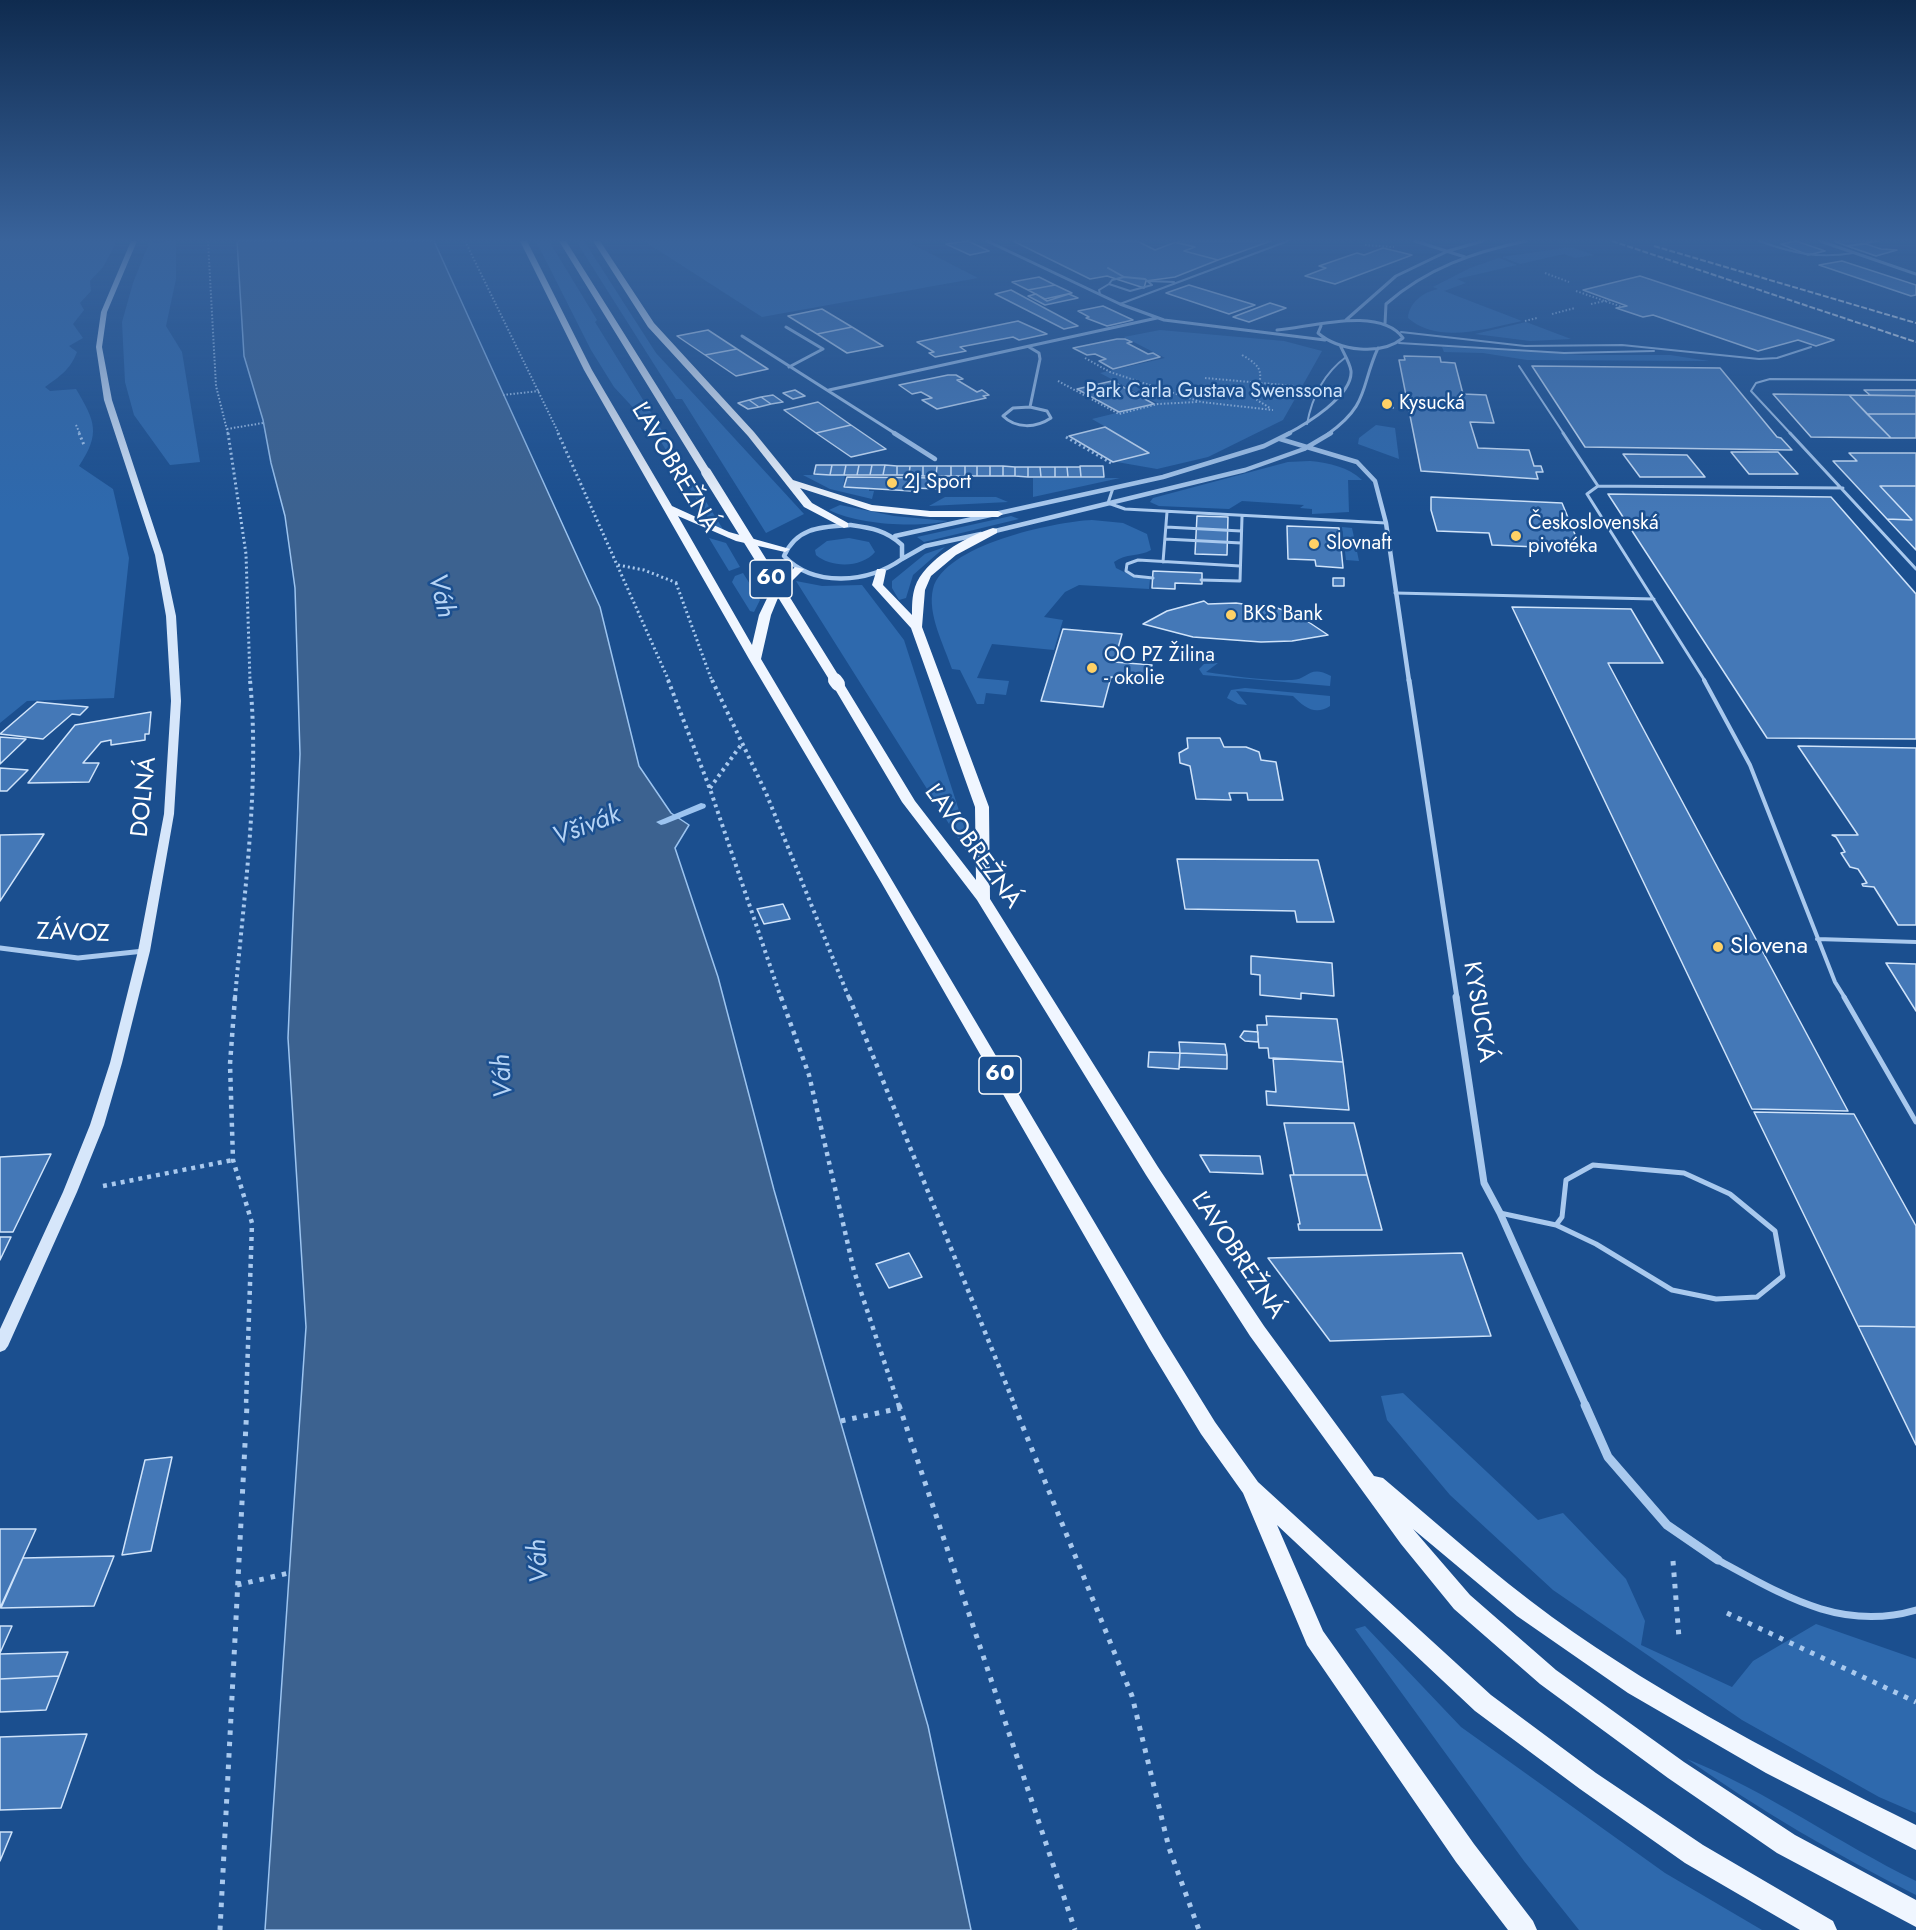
<!DOCTYPE html>
<html>
<head>
<meta charset="utf-8">
<style>
	body { margin:0 }
	canvas { display:block; background:#1b4f8f }
</style>
</head>
<body>
<canvas width="1916" height="1930"></canvas>
<script>
const ctx = document.querySelector('canvas').getContext('2d');
ctx.lineJoin = 'round';
function paint(path, color) { ctx.fillStyle = color; ctx.fill(path, 'evenodd'); }
function strokePath(path, color, width, dash) { ctx.strokeStyle = color; ctx.lineWidth = width; ctx.lineCap = dash ? 'butt' : 'round'; ctx.setLineDash(dash || []); ctx.stroke(path); }
function write(font, color, halo, rows, align = 'center') {
  ctx.font = font + ' Jost,sans-serif'; ctx.lineWidth = 5; ctx.setLineDash([]); ctx.textBaseline = 'middle'; ctx.strokeStyle = halo; ctx.fillStyle = color; for (const [text, x, y, turn = 0] of rows) {
    ctx.save(); ctx.translate(x, y); ctx.rotate((+turn || 0) * Math.PI / 180); ctx.textAlign = isNaN(turn) ? turn : align; if (halo) ctx.strokeText(text, 0, 0); ctx.fillText(text, 0, 0); ctx.restore();
  }
}
const green = new Path2D(`
	M0,241H117L103,267L90,281L91,291L80,303L84,310L73,324L83,338L69,346L77,352C70,370 60,376 45,387L50,391L76,389C95,421 101,433 79,466L113,489L129,558L114,698L27,701L0,723Z
	M176,241V279L166,326L182,352L200,462L170,465L134,415L125,382L122,322L133,283L149,243Z
	M536,241H549L597,320L595,322L729,539L713,526L653,429L614,387L591,350Z
	M576,241H584L656,353L804,514L766,533L682,399H676Z
	M644,241H906L978,278L762,317Z
	M1571,247L1594,255L1575,258L1564,254L1520,264L1502,257Z
	M1499,258L1517,265L1457,279L1466,283L1444,291L1522,321C1488,328 1439,345 1408,318C1409,302 1424,292 1438,289L1433,287L1470,268Z
	M1526,322L1571,339L1530,341L1475,334Z
	M1160,330L1284,341L1322,351L1283,420L1208,457L1157,469L1117,462L1151,453L1092,419L1157,403L1100,373L1165,358L1124,337Z
	M1442,347L1584,355H1670L1709,361L1527,360L1483,353L1444,352Z
	M1376,425L1395,428L1399,459L1358,444L1359,438Z
	M1310,461C1330,463 1348,467 1362,480H1348L1349,512L1312,514V509L1300,508L1304,505L1242,501L1229,509L1159,506L1150,502L1153,498L1288,462Z
	M803,475H845L843,488H869V491H874L872,499L830,489Z
	M1033,478H1120L1033,497Z
	M945,497H996L1008,502L929,506Z
	M840,505L894,516L948,521C917,528 859,525 829,510Z
	M1011,516L1019,519L924,542L917,537Z
	M1092,520L1123,523L1147,534L1151,550C1139,557 1126,553 1114,562L1116,568L1134,577L1150,579L1149,589L1079,585L1065,592L1044,617L1063,620L1054,650L992,644L977,678L1009,681L1006,695L986,693L984,704H977L960,670L952,669C944,645 927,614 933,589C944,545 1053,522 1092,520Z
	M1342,527L1352,528L1359,561L1346,560Z
	M709,538L726,543L740,567L729,571Z
	M849,538L869,542L875,552C862,568 831,568 816,555L815,550L827,541Z
	M945,547L913,575L906,598L899,600L892,588V581L925,554Z
	M743,573L760,600L754,612L750,611L732,582L735,576Z
	M796,581L822,586L862,585L904,640L973,854H968Z
	M1218,663L1206,672C1234,676 1264,681 1292,680C1308,680 1309,664 1331,676L1330,686L1203,675L1199,669L1204,664Z
	M1245,688L1330,696V706C1315,716 1304,707 1293,696L1236,691L1247,705L1238,704L1227,698L1231,690Z
	M1403,1393L1538,1520L1563,1513L1626,1579L1645,1621L1641,1645L1732,1687L1753,1661L1816,1624L1916,1659V1813L1879,1797L1742,1720L1553,1590L1450,1495L1387,1420L1381,1396Z
	M1365,1626L1461,1727L1665,1873L1762,1930H1579L1524,1861L1355,1629Z
	M1687,1759C1767,1791 1838,1843 1916,1881V1895C1836,1855 1760,1810 1687,1759Z`);
const water = new Path2D(`
	M237,241H434L600,607L639,766L671,813L689,825L675,848L718,977L774,1190L928,1726L971,1930H265L306,1327L288,1038L300,754L295,588L285,516L271,463L263,420L244,356Z`);
const stream = new Path2D(`
	M701,803L705,804L706,806L705,808L665,824L661,825L656,822Z`);
const building = new Path2D(`
	M968,241L989,251L970,255L946,244Z
	M1013,241H1137L1155,250L1176,242L1195,247L1184,251L1218,260L1175,277L1146,281L1144,288L1107,276L1090,279Z
	M1180,241H1271L1218,260L1184,251L1195,247L1177,243Z
	M1796,241L1825,251L1808,255L1781,244Z
	M1833,241H1879L1847,246Z
	M1866,244L1881,249L1897,250L1876,256L1847,246Z
	M1383,248L1412,255L1335,284L1305,276L1326,268L1319,266L1357,253L1364,255Z
	M1842,261L1916,285V295L1911,296L1819,265Z
	M1640,276L1834,340L1816,346L1798,340L1758,351L1653,315L1643,317L1616,308L1627,306L1583,290Z
	M1039,277L1055,285L1028,290L1012,282Z
	M1055,285L1072,293L1045,299L1028,290Z
	M1189,285L1255,305L1229,314L1166,293Z
	M1011,290L1078,326L1064,329L995,294Z
	M1036,294L1047,301L1069,294L1078,298L1045,305L1028,296Z
	M1270,303L1286,308L1249,322L1233,317Z
	M1103,306L1133,320L1107,326L1086,318L1089,317L1078,311Z
	M822,309L852,327L817,334L788,316Z
	M1018,321L1047,334L1019,340L1013,337L960,347L966,351L935,357L929,353L934,352L917,342Z
	M852,327L883,346L847,353L817,334Z
	M708,330L737,349L705,355L677,336Z
	M1117,339H1125L1132,342L1127,343L1148,354L1153,353L1160,357L1113,369L1099,361L1106,359L1095,354L1087,355L1073,348Z
	M737,349L768,369L736,376L705,355Z
	M1404,356L1440,357L1441,362L1455,363L1463,394L1486,395L1494,423L1470,422L1478,448L1529,450L1534,466H1541L1543,472H1536L1538,479L1421,471L1399,360H1405Z
	M1532,366L1720,368L1777,437L1781,438L1792,450L1585,447Z
	M948,375H956L963,379L957,380L977,392L982,390L989,395L983,396L986,398L937,409L922,400L932,398L921,392L912,394L899,385Z
	M1112,381L1154,404L1119,412L1077,389Z
	M795,390L805,396L793,399L783,393Z
	M1864,390H1916V396L1870,395Z
	M1773,394L1849,395L1891,438L1811,437Z
	M773,395L783,402L771,404L761,397Z
	M1849,395L1916,396V414H1867Z
	M761,397L771,404L759,407L749,400Z
	M749,400L759,407L748,409L738,403Z
	M818,402L851,425L816,433L784,410Z
	M1867,414H1916V438H1891Z
	M851,425L886,449L851,457L816,433Z
	M1105,427L1149,453L1113,462L1069,436Z
	M1731,452H1778L1798,474H1749Z
	M1849,453H1916V486H1880L1912,520L1887,519L1833,461H1857Z
	M1623,454L1687,455L1705,477H1640Z
	M816,465H832L830,475L814,474Z
	M832,465H846L844,475H830Z
	M846,465H859L857,475H844Z
	M859,465H872L870,475H857Z
	M872,465H885L883,475H870Z
	M885,465L897,466V475H883Z
	M897,466H910L909,475H897Z
	M910,466H923V476L909,475Z
	M923,466H937L936,476H923Z
	M937,466H951V476H936Z
	M951,466H965V476H951Z
	M965,466H977V476H965Z
	M977,466H990V476H977Z
	M990,466H1003V476H990Z
	M1003,466L1015,467V476H1003Z
	M1080,466H1103L1104,477H1081Z
	M1015,467H1028V477L1015,476Z
	M1028,467H1040L1041,477H1028Z
	M1040,467H1055V477H1041Z
	M1055,467H1067L1068,477H1055Z
	M1067,467H1080L1081,477H1068Z
	M847,477L940,478L939,489L913,488L912,491L844,487Z
	M1880,486H1916V550L1887,519L1912,520Z
	M1608,494L1831,497L1916,594V739L1767,738Z
	M1431,497L1562,503L1581,549L1492,545L1489,533L1437,531L1431,510Z
	M1197,516L1228,517L1227,555L1195,554Z
	M1287,526L1339,528L1343,568L1316,566L1315,560L1288,559Z
	M1153,571L1202,573V584L1175,583V589L1152,588Z
	M1333,578H1344V586H1333Z
	M1204,601L1208,604L1236,603L1264,607L1268,605L1298,615L1328,635L1292,641L1261,642L1193,637L1143,624L1167,611Z
	M1512,607L1631,609L1663,663H1608L1848,1111L1752,1109Z
	M1063,629L1122,634L1114,662L1152,665L1148,681L1111,677L1103,707L1041,701Z
	M37,702L88,707L80,715L72,714L43,739L0,734Z
	M151,712L149,734H145V740L111,745V740L101,742L83,763H99L89,782L28,783L75,725Z
	M0,737L26,739L0,764Z
	M1187,738H1220L1224,747H1246L1259,752L1261,760L1276,762L1283,800H1248L1247,793H1229L1231,800L1196,799L1190,766L1180,763L1179,753L1188,748Z
	M1798,746L1916,748V925H1898L1874,887L1863,886L1862,884L1867,883L1858,869L1850,867L1841,853L1845,852L1836,837L1832,835H1858Z
	M0,768L28,770L7,791H0Z
	M44,834L0,901V835Z
	M1177,859L1318,860L1334,922H1297L1295,911L1185,909Z
	M783,904L790,919L764,924L757,909Z
	M1251,956L1332,963L1334,996L1301,993V999L1260,995V975L1251,974Z
	M1886,963L1916,964V1011Z
	M1266,1016L1337,1019L1343,1062L1269,1058L1268,1048H1259L1257,1025H1267Z
	M1244,1031L1258,1032V1042L1245,1041L1240,1037Z
	M1179,1042L1225,1044L1227,1055L1180,1053Z
	M1149,1052L1180,1053L1179,1069L1148,1067Z
	M1180,1053L1227,1055V1069L1179,1067Z
	M1273,1058L1343,1062L1349,1110L1267,1105L1266,1091L1276,1092Z
	M1754,1112L1854,1114L1916,1226V1327L1858,1326Z
	M1284,1123H1354L1367,1175H1294Z
	M51,1154L13,1232H0V1157Z
	M1200,1155L1260,1156L1263,1174L1210,1172Z
	M1290,1175H1367L1382,1230H1299L1298,1224H1300Z
	M0,1237H11L0,1260Z
	M909,1253L922,1277L889,1288L876,1264Z
	M1462,1253L1491,1336L1330,1341L1268,1258Z
	M1858,1326L1916,1327V1445Z
	M172,1457L151,1551L122,1555L145,1460Z
	M0,1529H36L0,1608Z
	M114,1556L94,1606L1,1608L23,1558Z
	M0,1626H12L0,1653Z
	M68,1652L59,1676L0,1679V1654Z
	M59,1676L46,1710L0,1712V1679Z
	M87,1734L61,1808L0,1810V1737Z
	M0,1832H12L0,1861Z`);
const pathFar4 = new Path2D(`
	M208,241L216,386L228,434
	M465,241L559,434
	M1365,245L1394,247
	M1545,273L1569,282
	M1576,291L1622,307
	M1591,304L1610,300
	M1552,314L1575,308
	M1525,321L1537,318
	M1242,355C1267,369 1260,374 1257,400L1270,408
	M1085,358L1110,372L1201,402L1273,410
	M1205,378L1295,386
	M1058,381L1119,414L1158,404L1197,402
	M503,395L539,391
	M1382,407L1396,408
	M76,425L80,434
	M227,429L263,423`);
const pathFar3 = new Path2D(`
	M79,433L84,445
	M228,433L246,554L250,681
	M558,433L669,681
	M1066,437L1111,463
	M618,565L644,570L677,583
	M676,583L712,681`);
const pathFar2 = new Path2D(`
	M668,680L710,789L781,998
	M712,680L766,793L849,998
	M710,788L741,745
	M235,998C244,893 260,785 250,680`);
const pathFar1 = new Path2D(`
	M235,997L230,1064L233,1160L252,1223L246,1406
	M781,997L809,1075L854,1271L899,1406
	M849,997L1015,1406
	M103,1186L233,1160`);
const path = new Path2D(`
	M899,1405L1075,1930
	M1014,1405L1132,1696L1169,1848L1199,1930
	M841,1421L901,1408
	M1673,1561L1679,1638
	M237,1585L289,1573
	M1727,1613L1916,1702
	M220,1930L247,1405`);
const laneFar4 = new Path2D(`
	M1759,241C1792,253 1818,259 1853,253
	M1108,268L1124,277
	M1124,277L1145,279L1152,285L1130,291L1109,284L1112,280Z
	M1149,281L1174,282
	M1100,294L1099,290L1109,284
	M1120,304L1288,241
	M1401,332L1525,346L1622,345L1759,359L1777,358L1811,347
	M1399,343L1564,353L1654,351
	M1519,366L1564,434
	M1307,424C1312,397 1323,374 1346,357
	M1791,434L1751,391L1756,383L1770,379L1916,380`);
const laneFar3 = new Path2D(`
	M1563,433L1598,486
	M1790,433L1916,569
	M1113,488L1108,503L1125,509L1386,523
	M1166,527L1241,531
	M1165,539L1241,543
	M1163,562L1167,512
	M1153,578L1134,576L1126,571L1127,564L1138,560L1240,566
	M1201,580L1240,581L1242,517
	M1395,593L1654,599
	M1705,681L1587,494L1598,486L1843,488`);
const laneFar2 = new Path2D(`
	M1704,680L1750,765L1835,982L1845,998
	M1817,939L1916,942`);
const laneFar1 = new Path2D(`
	M1844,997L1916,1122
	M1593,1165L1684,1173L1730,1194L1775,1231L1783,1276L1757,1297L1716,1299L1672,1290L1596,1244L1556,1225L1562,1217L1566,1180Z
	M1500,1213L1556,1225`);
const lane = new Path2D(`
	M1718,1560C1783,1595 1841,1632 1916,1610`);
const streetFar4 = new Path2D(`
	M987,241L1120,304L1164,320L1325,340
	M1415,241L1465,257
	M1820,241L1916,274
	M1346,320L1396,276L1448,251L1483,241
	M1385,324L1386,304C1427,268 1474,252 1526,241
	M786,327L823,349L789,367
	M1277,330C1312,327 1380,306 1403,338C1381,356 1339,351 1318,333L1321,326
	M742,336L896,434
	M1029,347L1039,353L1040,359L1030,407
	M829,390L1157,318
	M1030,407L1047,411L1051,418C1036,428 1016,429 1003,416L1013,408Z
	M1287,434C1306,424 1353,396 1351,371C1350,363 1343,352 1340,345
	M1328,434C1370,404 1360,387 1378,348`);
const streetFar3 = new Path2D(`
	M894,433L935,459
	M1280,439L1357,462L1375,481L1386,523L1409,681
	M850,525C871,528 886,530 902,545V559C868,583 814,588 784,556C797,527 821,527 850,525Z
	M991,532L1245,470L1304,449L1331,433
	M895,536L1163,477L1264,446L1290,433
	M902,559L925,546L981,534`);
const streetFar2 = new Path2D(`
	M1409,680L1457,998
	M0,948L78,958L144,951`);
const streetFar1 = new Path2D(`
	M1456,997L1484,1183L1500,1213L1586,1406`);
const street = new Path2D(`
	M1585,1405L1608,1457L1667,1525L1718,1560`);
const secondary = new Path2D(`
	M131,241H137L107,312L102,347L112,400L163,555L176,616L181,701L174,814L150,951L122,1063L104,1125L77,1192L8,1346L5,1350L0,1352V1329L63,1192L90,1125L110,1063L138,951L164,814L171,701L166,616L155,555L104,400L96,347L101,312Z`);
const primary = new Path2D(`
	M520,241H527L592,370L672,506L729,532L790,549L785,552L736,541L678,516L752,645L759,615L770,592L795,567L804,569L780,593L771,615L761,659L1163,1338L1215,1422L1258,1482L1491,1695L1596,1773L1703,1845L1833,1921L1837,1930H1800L1685,1863L1580,1789L1475,1711L1277,1525L1323,1631L1474,1844L1533,1921L1537,1930H1508L1456,1862L1307,1645L1243,1493L1201,1434L1149,1348L881,882L749,659L584,370Z
	M559,241H566L711,472L709,474L701,472Z
	M593,241H600L654,323L754,432L793,480L872,505L930,511H998L1003,514L998,517H930L871,511L800,488L812,503L848,523V527L844,528L804,507L748,436L648,327Z
	M993,528L997,529V533L956,555L931,576L925,590L922,627L989,807L990,899L1158,1167L1264,1326L1374,1476L1383,1478C1439,1525 1493,1574 1552,1617C1666,1699 1791,1763 1916,1825V1850L1766,1773L1628,1693L1517,1616L1413,1529L1470,1595L1556,1670L1684,1762L1795,1835L1916,1900V1927L1777,1853L1668,1778L1540,1684L1454,1609L1401,1544L1250,1336L1146,1175L977,900L902,802L832,684L838,680L842,681L915,801L976,880L975,807L911,628L872,585L877,569H885L886,571L883,585L912,615C912,606 912,596 915,587C924,560 967,536 993,528Z`);
const rail = new Path2D(`
	M1612,241L1916,342
	M1654,246L1916,323`);
const primaryBridgeFar1 = new Path2D(`
	M706,472L836,681`);
const primaryBridge = new Path2D(`
	M835,680L838,684`);
const markers = [
	[1387,404,6,"#ffd166"],
	[892,483,6,"#ffd166"],
	[1516,536,6,"#ffd166"],
	[1314,544,6,"#ffd166"],
	[1231,615,6,"#ffd166"],
	[1092,668,6,"#ffd166"],
	[1718,947,6,"#ffd166"]
];
const farParknames = [
	["Park Carla Gustava Swenssona",1214,392]
];
const farPoinames = [
	["Kysucká",1399,404],
	["2J Sport",904,483],
	["Československá",1528,524],
	["pivotéka",1528,547],
	["Slovnaft",1326,544],
	["BKS Bank",1243,615],
	["OO PZ Žilina",1104,656],
	["- okolie",1104,679]
];
const shields = [
	[771,579,42],
	[1000,1075,42]
];
const shieldNames = [
	["60",771,579],
	["60",1000,1075]
];
const streetNames = [
	["ĽAVOBREŽNÁ",674,468,59],
	["DOLNÁ",145,797,-84],
	["ĽAVOBREŽNÁ",972,847,54],
	["ZÁVOZ",73,934,2],
	["KYSUCKÁ",1478,1012,81],
	["ĽAVOBREŽNÁ",1237,1256,56]
];
const poiNames = [
	["Slovena",1730,947]
];
const waterNames = [
	["Váh",440,596,77],
	["Všivák",587,827,-21],
	["Váh",504,1076,-94],
	["Váh",540,1561,-94]
];
paint(green, '#2e69ad');
paint(water, '#3c6290');
strokePath(water, '#9cc4f0', 1.5);
paint(stream, '#9cc4f0');
paint(building, '#4478b7');
strokePath(building, '#cfe3fa', 1.5);
strokePath(pathFar4, '#a9c9ee', 2, [1.5, 2]);
strokePath(pathFar3, '#a9c9ee', 3, [2, 3]);
strokePath(pathFar2, '#a9c9ee', 4, [3, 4]);
strokePath(pathFar1, '#a9c9ee', 4.5, [4, 5]);
strokePath(path, '#a9c9ee', 5, [4.5, 7]);
strokePath(laneFar4, '#a9c9ee', 2);
strokePath(laneFar3, '#a9c9ee', 3);
strokePath(laneFar2, '#a9c9ee', 4);
strokePath(laneFar1, '#a9c9ee', 5);
strokePath(lane, '#a9c9ee', 7);
strokePath(streetFar4, '#a9c9ee', 3);
strokePath(streetFar3, '#a9c9ee', 4.5);
strokePath(streetFar2, '#a9c9ee', 5);
strokePath(streetFar1, '#a9c9ee', 7);
strokePath(street, '#a9c9ee', 9);
paint(secondary, '#d6e6fa');
paint(primary, '#f0f6ff');
strokePath(rail, '#fff', 2, [6, 2]);
strokePath(primaryBridgeFar1, '#f0f6ff', 10);
strokePath(primaryBridge, '#f0f6ff', 14);
const sky = ctx.createLinearGradient(0, 0, 0, 511);
sky.addColorStop(0, '#0f2b4f');
sky.addColorStop(0.47, '#39639b');
sky.addColorStop(1, '#39639b00');
ctx.fillStyle = sky;
ctx.fillRect(0, 0, 1916, 511);
for (const [x, y, r, color] of markers) { const dot = new Path2D(); dot.arc(x, y, r, 0, 2 * Math.PI); ctx.fillStyle = color; ctx.fill(dot); strokePath(dot, '#1b4f8f', 2); }
write('20px', '#cfe3fa', '#1b4f8f', farParknames);
write('20px', '#fff', '#1b4f8f', farPoinames, 'left');
for (const [x, y, w] of shields) { const box = new Path2D(); box.roundRect(x - w / 2, y - 19, w, 38, 4.5); ctx.fillStyle = '#1b4f8f'; ctx.fill(box); strokePath(box, '#fff', 1.5); }
write('bold 22px', '#fff', null, shieldNames);
write('24px', '#fff', '#1b4f8f', streetNames);
write('24px', '#fff', '#1b4f8f', poiNames, 'left');
write('italic 26px', '#b5d3f5', '#1b4f8f', waterNames);
</script>
</body>
</html>
